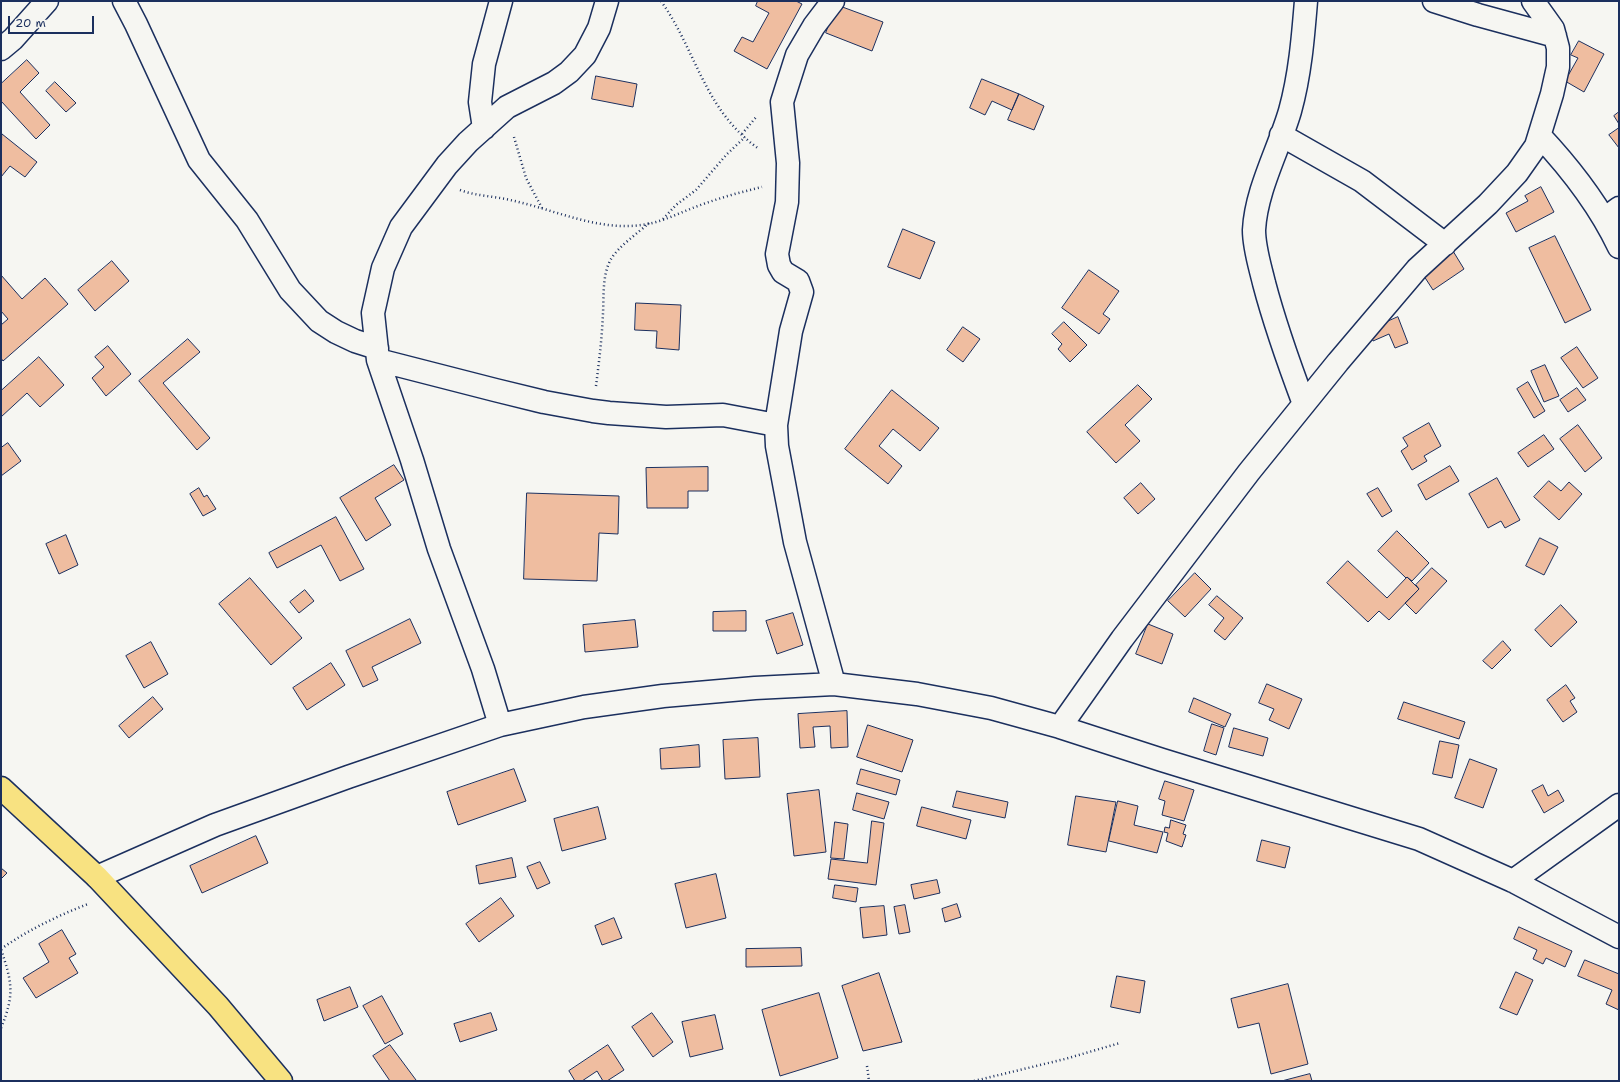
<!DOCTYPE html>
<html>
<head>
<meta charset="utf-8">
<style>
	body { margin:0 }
	#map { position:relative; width:1620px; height:1082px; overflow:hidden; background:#f6f6f2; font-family:"Shantell Sans",sans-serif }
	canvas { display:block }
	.frame { position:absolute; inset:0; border:2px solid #1b2f5e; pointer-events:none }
	.scale { position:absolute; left:8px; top:16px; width:86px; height:18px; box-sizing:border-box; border:2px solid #1b2f5e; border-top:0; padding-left:5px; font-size:12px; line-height:14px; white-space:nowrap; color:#1b2f5e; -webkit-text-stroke:3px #f6f6f2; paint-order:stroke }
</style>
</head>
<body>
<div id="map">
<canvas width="1620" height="1082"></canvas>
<div class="frame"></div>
<div class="scale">20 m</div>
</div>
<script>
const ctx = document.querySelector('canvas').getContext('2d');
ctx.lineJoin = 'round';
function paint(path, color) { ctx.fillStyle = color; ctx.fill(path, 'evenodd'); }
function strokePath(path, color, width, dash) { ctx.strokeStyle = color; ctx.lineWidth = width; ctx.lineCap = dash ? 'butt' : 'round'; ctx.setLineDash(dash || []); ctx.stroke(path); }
const building = new Path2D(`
	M758,1H796L802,4L767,69L734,51L742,37L753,42L769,13L756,6Z
	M837,5L883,22L872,51L826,33Z
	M1579,41L1604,54L1584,92L1565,81L1578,58L1571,55Z
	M27,60L39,73L20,92L50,125L36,139L1,101V84Z
	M596,76L637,84L633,107L592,99Z
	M982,79L1019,94L1012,110L992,101L985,115L970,108Z
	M55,82L76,103L66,112L46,91Z
	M1019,94L1044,106L1034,130L1008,120Z
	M1619,112V124L1614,116Z
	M1619,128V148L1609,135Z
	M2,134L37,162L25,177L10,166L1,177Z
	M1541,187L1554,212L1516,232L1506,213L1528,201L1525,196Z
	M903,229L935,242L920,279L888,267Z
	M1555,236L1591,310L1565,323L1529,248Z
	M1453,251L1464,269L1433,290L1422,273Z
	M112,261L129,281L95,311L78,290Z
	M1089,270L1119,291L1103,314L1110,319L1099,334L1062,308Z
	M1,275L22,299L45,278L68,304L3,361L1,358V325L8,319L1,311Z
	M636,303L681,305L679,350L656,348L657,331L635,330Z
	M1398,317L1408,343L1395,348L1389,334L1373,341L1369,330Z
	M1064,322L1087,345L1070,362L1058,349L1062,344L1052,334Z
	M963,327L980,339L963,362L947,350Z
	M188,339L200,352L163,383L210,438L197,450L139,381Z
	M108,346L131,374L106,396L92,378L104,367L95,357Z
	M1577,347L1598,378L1583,388L1561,358Z
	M39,357L64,385L40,407L27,393L1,417V391Z
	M1545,365L1559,396L1544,402L1531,371Z
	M1528,382L1545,411L1534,418L1517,389Z
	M1138,385L1152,399L1125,425L1140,441L1116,463L1087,432Z
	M1577,388L1586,400L1568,412L1560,400Z
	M892,390L939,428L920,451L893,429L879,446L902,466L888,484L845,449Z
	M1429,423L1441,446L1424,456L1427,461L1412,470L1401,451L1408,446L1403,438Z
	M1578,425L1602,458L1585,472L1560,439Z
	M1544,435L1554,449L1528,467L1518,453Z
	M8,443L21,461L1,476V448Z
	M394,465L404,480L375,498L391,525L366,541L340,498Z
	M1450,466L1459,481L1426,500L1418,485Z
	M708,467V491H688V508H647L646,468Z
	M1497,478L1520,520L1505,528L1501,521L1488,528L1469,494Z
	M1549,481L1561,491L1569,482L1582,494L1559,520L1534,497Z
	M1141,483L1155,499L1138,514L1124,498Z
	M199,488L204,497L207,495L216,509L203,516L190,494Z
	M1378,488L1392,511L1382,517L1367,494Z
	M527,493L619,496L618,534L599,533L597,581L524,579Z
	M336,517L364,569L340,581L321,545L277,568L269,553Z
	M1397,531L1429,563L1412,581L1407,577L1406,578L1378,551Z
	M66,535L78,565L59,574L46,544Z
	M1540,538L1558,547L1544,575L1526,566Z
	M1348,561L1387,598L1407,577L1419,589L1389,620L1379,611L1368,622L1327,583Z
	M1432,568L1447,581L1416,614L1405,603L1419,589L1416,585Z
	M1195,573L1211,589L1185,617L1168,601Z
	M250,578L302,638L271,665L219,604Z
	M305,590L314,601L299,613L290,602Z
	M1217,596L1243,618L1225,640L1214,631L1224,618L1209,605Z
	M1561,605L1577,622L1551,647L1535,630Z
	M746,611V631H713V612Z
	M793,613L803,645L777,654L766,621Z
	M410,619L421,643L372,667L378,680L363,687L346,651Z
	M635,620L638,647L585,652L583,625Z
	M1148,624L1173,634L1162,664L1136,654Z
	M1503,641L1511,650L1492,669L1483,661Z
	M151,642L168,674L144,688L126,656Z
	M331,663L345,685L307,710L293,688Z
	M1267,684L1302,699L1289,729L1269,720L1274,709L1259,703Z
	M1566,685L1575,698L1570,701L1577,712L1563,722L1547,700Z
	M153,697L163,709L129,738L119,726Z
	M1194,698L1231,714L1225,727L1189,712Z
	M1404,702L1465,722L1459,739L1398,719Z
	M847,711L848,747L831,748L830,726L813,727L815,747L800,748L798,714Z
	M1212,724L1224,728L1216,755L1204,751Z
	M868,725L913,740L902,772L857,757Z
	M1234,728L1268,738L1263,756L1229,747Z
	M758,738L760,777L725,779L723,740Z
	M1440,741L1459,745L1452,778L1433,774Z
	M699,745L700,767L661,769L660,749Z
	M1470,759L1497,769L1483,808L1455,798Z
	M514,769L526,801L458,825L447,792Z
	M861,769L900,780L896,795L857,784Z
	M1165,781L1194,790L1184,821L1162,815L1165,801L1159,799Z
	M1543,785L1548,796L1558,790L1564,801L1544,813L1532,791Z
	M819,790L826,852L794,856L787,794Z
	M957,791L1008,802L1005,818L953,807Z
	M857,793L889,802L884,819L853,810Z
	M1076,796L1116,802L1106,852L1068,845Z
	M1118,801L1138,806L1134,825L1163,832L1157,853L1109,841Z
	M598,807L606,839L562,851L554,819Z
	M922,807L971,820L966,839L917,826Z
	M1171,820L1186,825L1183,834L1186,835L1182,847L1166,841L1168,833L1164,832L1165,827L1169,828Z
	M872,821L884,823L876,885L828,879L831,859L867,863Z
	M835,822L848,824L844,859L831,858Z
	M256,836L268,863L202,893L190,866Z
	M1262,840L1290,847L1285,868L1257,861Z
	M512,858L516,877L479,884L476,866Z
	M540,862L550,883L537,889L527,867Z
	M1,868L7,873L1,879Z
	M716,874L726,918L686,928L675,884Z
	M937,880L940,893L914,899L911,885Z
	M835,885L858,888L856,902L833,898Z
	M501,898L514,916L479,942L466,924Z
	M957,904L961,917L945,922L942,909Z
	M905,905L910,932L899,934L894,907Z
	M884,906L887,935L863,938L860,908Z
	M614,918L622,938L602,945L595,926Z
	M1519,927L1572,951L1565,967L1546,958L1543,964L1533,959L1537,950L1514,939Z
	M62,930L76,954L69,958L78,973L36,998L23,978L49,962L39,944Z
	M801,948L802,966L746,967V949Z
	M1585,960L1619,974V1010L1606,1004L1612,990L1578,976Z
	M1516,972L1533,980L1517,1015L1500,1008Z
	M879,973L902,1042L863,1051L842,986Z
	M1117,976L1145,981L1140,1013L1111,1007Z
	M1288,984L1308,1064L1271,1074L1259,1023L1238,1028L1231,999Z
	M350,987L358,1007L324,1021L317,1000Z
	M819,993L838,1058L780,1076L762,1010Z
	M382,996L403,1034L385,1044L363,1006Z
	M491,1013L497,1030L460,1042L454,1024Z
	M652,1013L673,1042L653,1057L632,1027Z
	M715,1015L723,1049L690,1057L682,1022Z
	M390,1045L416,1080L414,1081H390L373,1056Z
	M608,1045L624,1070L607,1081H603L597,1071L582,1081H575L569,1071Z
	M1310,1074L1312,1081H1282Z`);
const path = new Path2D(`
	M661,1C697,52 704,110 759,149
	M742,134L757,116
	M514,137L526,178L542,208
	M460,190C476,196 493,196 510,200C558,210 606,236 656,222C670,218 684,211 698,206C719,198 741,192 762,187
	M663,219L676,205L696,190L727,154L745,137
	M596,386C599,362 602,338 603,313C604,296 602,275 611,259C619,246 638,233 649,223
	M1,949C28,930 57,916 88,904
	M1,1028C15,994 12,983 1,949
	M867,1066L869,1081
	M974,1081L1065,1059L1120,1043`);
const minor = new Path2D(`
	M124,1L136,24L199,160L247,220L290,290L319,321L336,332L355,341L377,348
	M833,1L814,26L797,55L782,102L788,163L787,202L777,254L779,265L783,272L798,281L802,292L791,331L776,425L777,446L795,542L834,684
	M1434,1L1478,15L1555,36
	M1,49L13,39L47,1
	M484,128L480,102L484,64L501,1
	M1281,135L1362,181L1445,244
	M1540,136C1570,168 1600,207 1619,247
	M1604,219L1619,208
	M378,360L495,390L544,402L593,411L609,413L666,417L723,415L776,425
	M1304,404C1289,364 1275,325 1264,283C1260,266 1254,248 1254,230C1256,190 1279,149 1290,111C1300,75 1303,38 1306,1
	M500,725L483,669L439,549L412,460L378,360L373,313L383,268L401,227L447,165L468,142L507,107L554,83L569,72L585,55L599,28L607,1
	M1060,727L1122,639L1249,472L1338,362L1417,269L1488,204L1517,173L1536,146L1552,94L1558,67V48L1553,29L1533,1
	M97,877L215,825L348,777L500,725L584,707L663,696L755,688L834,684L917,694L991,708L1060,727L1162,760L1419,839L1513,881L1619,937
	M1513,881L1619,805`);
const major = new Path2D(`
	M1,788L97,877L218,1006L281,1081`);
paint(building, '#efbda0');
strokePath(building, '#1b2f5e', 1);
strokePath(minor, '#1b2f5e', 25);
strokePath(major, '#1b2f5e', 25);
strokePath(path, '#1b2f5e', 2.5, [1, 3]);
strokePath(minor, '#f6f6f2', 22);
strokePath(major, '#f8e281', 22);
</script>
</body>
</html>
